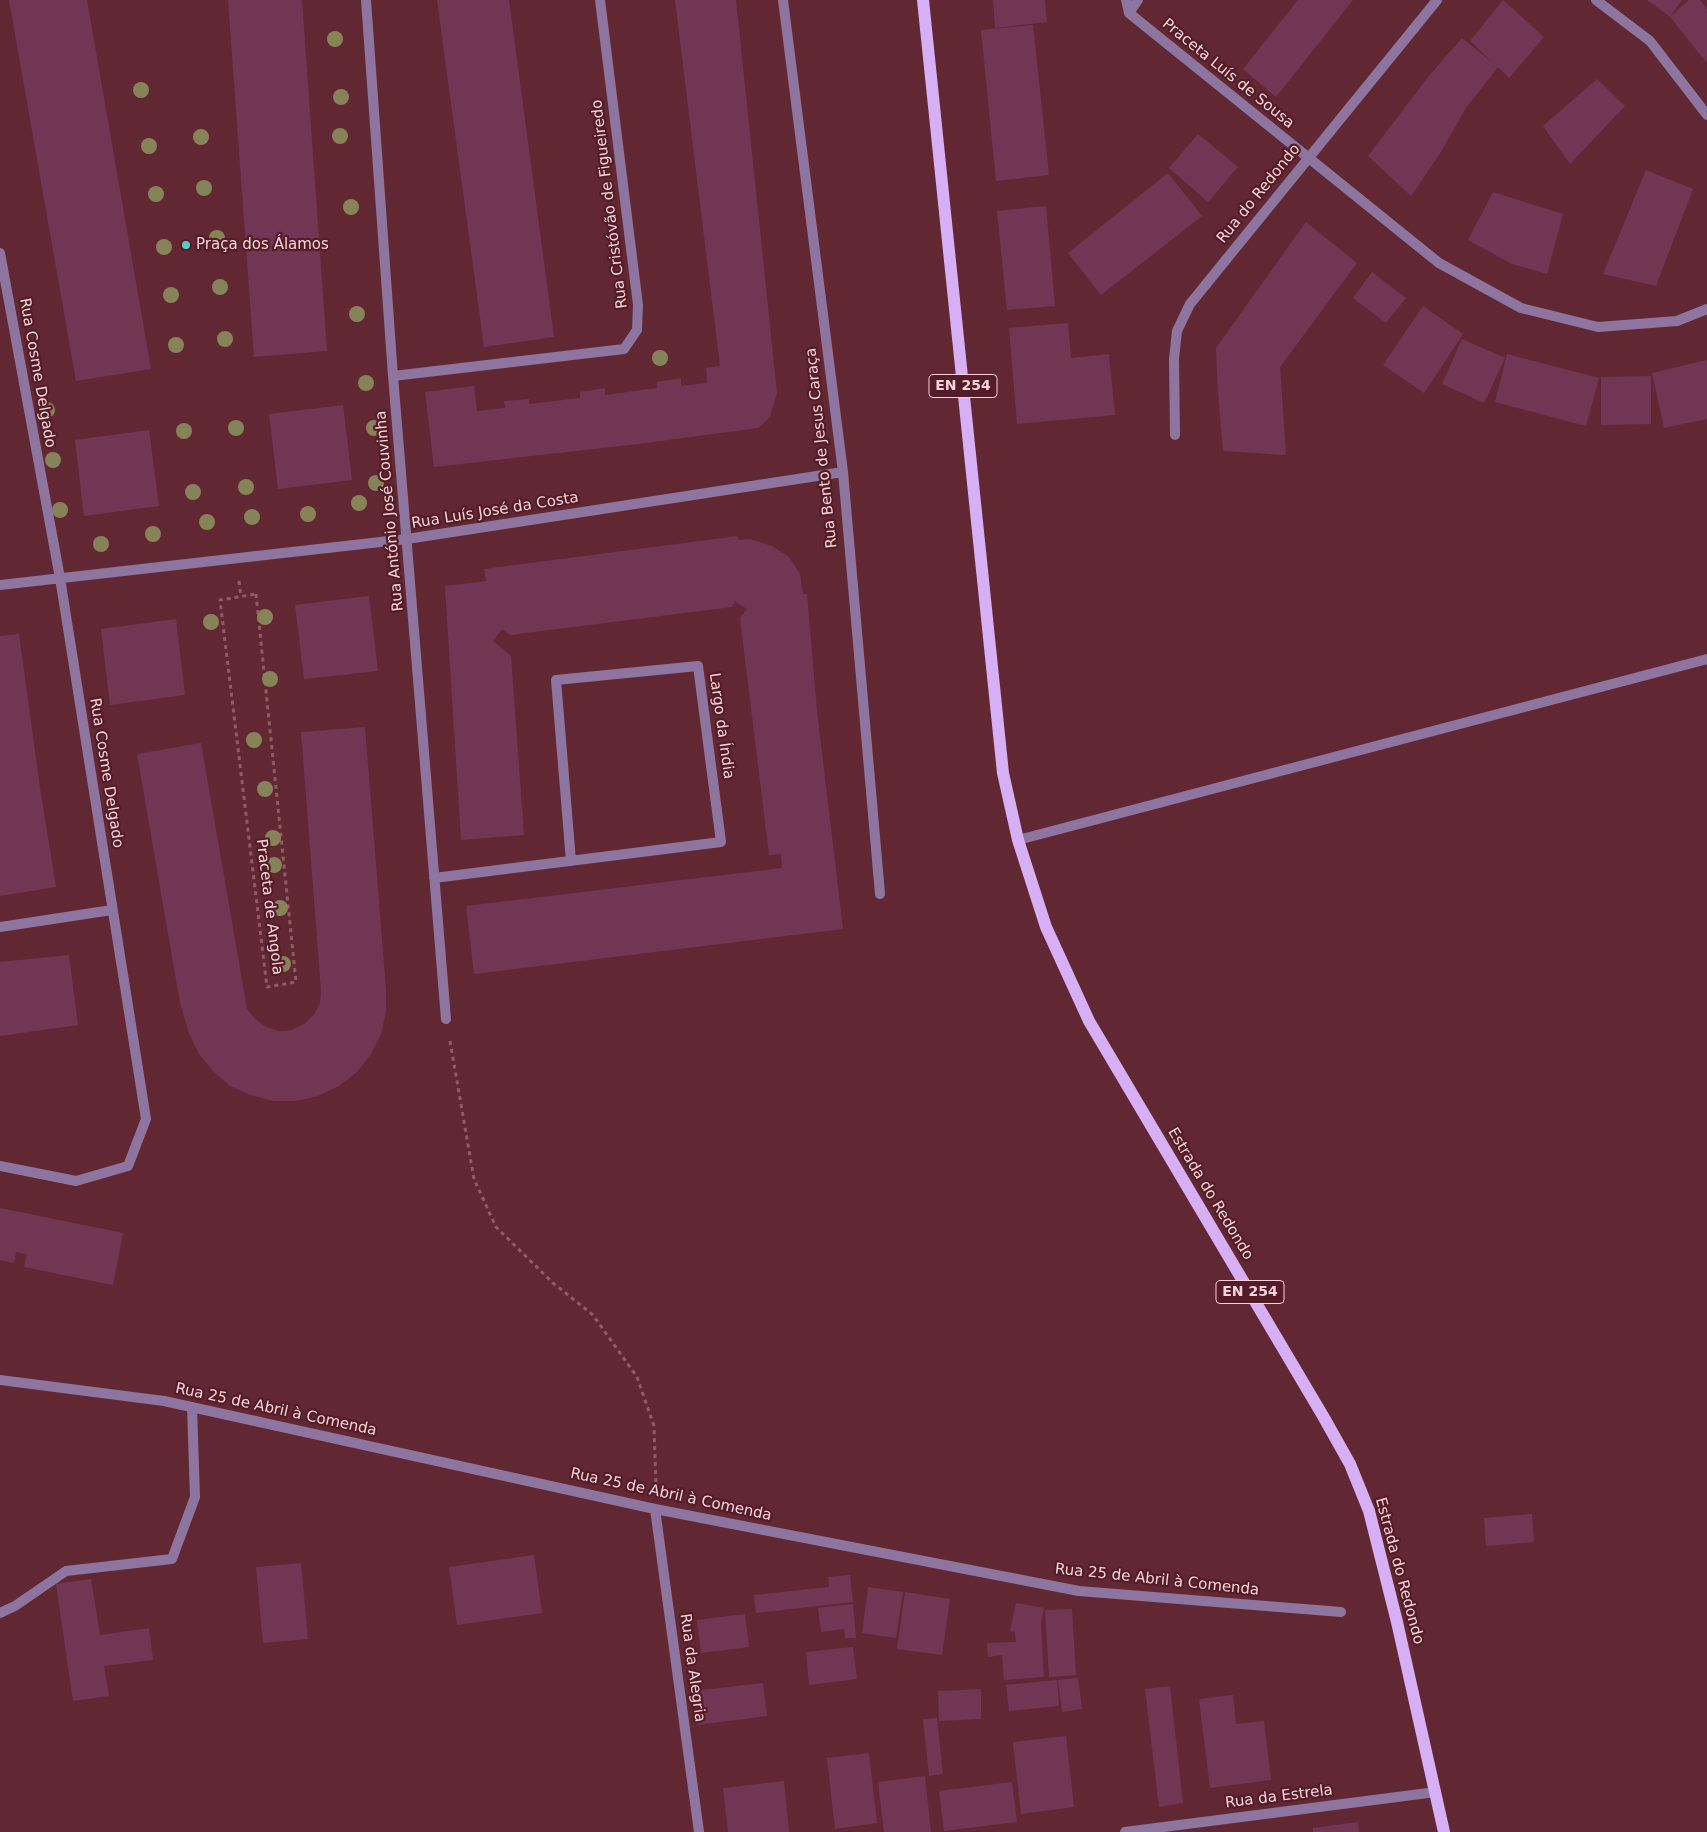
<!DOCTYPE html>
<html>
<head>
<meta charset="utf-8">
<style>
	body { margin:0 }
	canvas { display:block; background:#612732 }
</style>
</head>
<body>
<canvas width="1707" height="1832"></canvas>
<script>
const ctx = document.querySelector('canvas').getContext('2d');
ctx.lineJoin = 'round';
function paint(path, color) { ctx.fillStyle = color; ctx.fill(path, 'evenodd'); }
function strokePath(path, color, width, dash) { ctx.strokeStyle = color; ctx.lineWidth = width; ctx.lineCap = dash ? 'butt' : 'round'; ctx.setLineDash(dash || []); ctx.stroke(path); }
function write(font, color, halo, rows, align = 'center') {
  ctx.font = font + ' "DejaVu Sans",sans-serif'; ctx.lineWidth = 4.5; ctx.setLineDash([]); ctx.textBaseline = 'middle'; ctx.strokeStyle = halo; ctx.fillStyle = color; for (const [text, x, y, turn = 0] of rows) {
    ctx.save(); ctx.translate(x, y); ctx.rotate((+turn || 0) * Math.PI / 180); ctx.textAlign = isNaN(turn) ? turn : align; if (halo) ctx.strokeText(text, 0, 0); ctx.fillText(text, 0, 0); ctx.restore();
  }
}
const building = new Path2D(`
	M9,0H87L151,369L76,381Z
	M228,0H302L327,351L254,357Z
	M437,0H509L554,337L484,347Z
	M675,0H736L777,393L770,417L758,428L638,444L434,467L425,392L474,386L477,411L505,408L504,401L529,399V404L580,398V392L605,388V395L657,388V382L681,378V386L707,383L706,368L720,366Z
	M993,0H1045L1047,22L995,28Z
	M1298,0H1353L1276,97L1243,69Z
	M1503,0L1544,37L1509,78L1498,67L1466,108L1439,155L1411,196L1368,156L1428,77L1462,38L1493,63L1470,41Z
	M1647,0H1682L1670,17L1689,0H1700L1707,9V63L1670,17Z
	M1033,25L1049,175L996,181L981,30Z
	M1597,79L1625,106L1570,164L1543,126Z
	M1198,134L1238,167L1208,202L1169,168Z
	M1646,170L1693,189L1656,286L1603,274Z
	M1168,173L1202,216L1101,295L1068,253Z
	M1493,192L1563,214L1547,274L1512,264L1468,240Z
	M1046,206L1055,306L1007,310L997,211Z
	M1306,222L1357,263L1280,367L1286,455L1223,451L1218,393L1216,348Z
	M1372,272L1406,298L1386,323L1353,298Z
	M1423,306L1463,334L1424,393L1383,365Z
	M1068,323L1071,358L1109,354L1115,415L1017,424L1009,328Z
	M1462,339L1505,358L1484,403L1442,384Z
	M1507,354L1599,378L1586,426L1495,402Z
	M1707,360V419L1664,428L1652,373Z
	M1651,376V424L1601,425V377Z
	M343,405L352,480L278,489L269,414Z
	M149,430L159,506L84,516L75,440Z
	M738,536V540L750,539L772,546L789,557L800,574L803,594H807L817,711L843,929L474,974L466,906L782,868L781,854L769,855L740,618L747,609L735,601L732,607L510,635L502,629L493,641L511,656L524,835L461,840L445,586L486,581L484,569Z
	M369,596L378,671L304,679L295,605Z
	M176,619L185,695L110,705L101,629Z
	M19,634L40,788L56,887L0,896V636Z
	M365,727L386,989V1012L381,1034L371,1054L357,1072L339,1086L318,1096L296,1101H273L251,1095L230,1086L213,1071L199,1054L189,1033L180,1003L137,754L201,743L247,1009L255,1019L266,1027L279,1031L292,1030L304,1024L314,1015L320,1003L321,990L301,732Z
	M69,955L78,1025L0,1036V962Z
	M0,1208L123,1233L113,1285L24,1267L27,1254L16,1252L14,1263L0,1260Z
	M1532,1514L1534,1542L1486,1546L1484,1518Z
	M534,1555L542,1613L457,1625L449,1567Z
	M301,1563L308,1639L263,1643L256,1567Z
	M850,1575L853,1602L756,1613L754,1595L829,1587L828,1577Z
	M91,1579L100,1635L149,1628L153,1660L104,1666L109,1696L73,1701L56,1584Z
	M868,1587L903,1592L896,1638L862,1633Z
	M905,1592L950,1599L942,1655L897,1649Z
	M1016,1603L1044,1608L1041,1624L1044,1677L1004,1680L1002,1655L988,1657L987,1643L1016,1642L1015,1632L1010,1631Z
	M853,1604L856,1638H845L844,1629L821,1632L818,1608Z
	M1072,1609L1076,1675L1049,1677L1045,1610Z
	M745,1614L749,1647L701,1653L697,1620Z
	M853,1647L857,1679L809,1685L806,1652Z
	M1078,1678L1082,1709L1062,1712L1058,1680Z
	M1057,1680L1059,1706L1009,1711L1006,1685Z
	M763,1683L767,1716L697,1725L693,1691Z
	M1170,1686L1183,1803L1159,1807L1145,1689Z
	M981,1689V1719L939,1721L938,1691Z
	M1233,1695L1236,1724L1264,1721L1271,1780L1210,1788L1199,1699Z
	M937,1718L943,1774L929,1776L923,1719Z
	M1066,1736L1074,1807L1021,1814L1013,1742Z
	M869,1753L877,1823L835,1829L827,1758Z
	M925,1776L931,1832H884L878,1782Z
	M784,1781L789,1832H728L723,1788Z
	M1012,1782L1017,1822L944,1831L939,1791Z
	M1358,1822L1359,1832H1313V1828Z`);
const path = new Path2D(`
	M239,581L241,597
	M256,594L296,982L267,987L220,600Z
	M450,1041L474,1179L496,1227L553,1283L593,1315L637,1377L654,1426L656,1486`);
const lane = new Path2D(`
	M1018,840L1707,659`);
const street = new Path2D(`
	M366,0L393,376L446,1019
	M783,0L843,472L880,894
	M1126,0L1129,13L1439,263L1521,308L1598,327L1677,321L1707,309
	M1596,0L1650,41L1707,115
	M1129,13L1138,0
	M0,253L60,578L146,1119L128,1166L76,1181L0,1166
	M393,376L624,349L637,330L638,305L600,0
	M1175,435L1174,359L1177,331L1190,304L1437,0
	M0,585L407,539L843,472
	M434,878L721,842L698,666L556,680L571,861
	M0,927L112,910
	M0,1380L164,1401L655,1509L1079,1591L1341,1612
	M655,1509L699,1832
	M0,1613L15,1606L66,1571L172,1559L195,1497L192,1407
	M1125,1832L1436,1792`);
const primary = new Path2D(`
	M923,0L1003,773L1018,840L1046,927L1089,1021L1323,1416L1350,1464L1369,1511L1397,1622L1444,1832`);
const trees = [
	[335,39],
	[141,90],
	[341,97],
	[340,136],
	[201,137],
	[149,146],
	[204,188],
	[156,194],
	[351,207],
	[217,238],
	[164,247],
	[220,287],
	[171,295],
	[357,314],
	[225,339],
	[176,345],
	[660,358],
	[366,383],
	[47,410],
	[236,428],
	[374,428],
	[184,431],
	[53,460],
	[376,483],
	[246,487],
	[193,492],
	[359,503],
	[60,510],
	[308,514],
	[252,517],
	[207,522],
	[153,534],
	[101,544],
	[265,617],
	[211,622],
	[270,679],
	[254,740],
	[265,789],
	[273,838],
	[274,865],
	[280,908],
	[283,964]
];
const markers = [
	[186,245,5,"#54cdc7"]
];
const shields = [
	[963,386,68],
	[1250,1292,68]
];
const shieldNames = [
	["EN 254",963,386],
	["EN 254",1250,1292]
];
const streetNames = [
	["Praceta Luís de Sousa",1228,74,39],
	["Rua do Redondo",1259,194,-51],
	["Rua Cristóvão de Figueiredo",610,204,-97],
	["Rua Cosme Delgado",37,373,80],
	["Rua Bento de Jesus Caraça",822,448,-96],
	["Rua António José Couvinha",390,511,-95],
	["Rua Luís José da Costa",495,511,-9],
	["Largo da Índia",721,726,82],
	["Rua Cosme Delgado",106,773,81],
	["Praceta de Angola",269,907,83],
	["Estrada do Redondo",1210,1194,59],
	["Rua 25 de Abril à Comenda",276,1410,12],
	["Rua 25 de Abril à Comenda",671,1495,12],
	["Estrada do Redondo",1399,1571,75],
	["Rua 25 de Abril à Comenda",1157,1580,6],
	["Rua da Alegria",692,1668,82],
	["Rua da Estrela",1279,1797,-7]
];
const poiNames = [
	["Praça dos Álamos",196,245]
];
paint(building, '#713654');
strokePath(path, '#8f5c64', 3, [4, 4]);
strokePath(lane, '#8d759f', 10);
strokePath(street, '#8d759f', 10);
strokePath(primary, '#d7aff4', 12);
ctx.fillStyle = '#868359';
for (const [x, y] of trees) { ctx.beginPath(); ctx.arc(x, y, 8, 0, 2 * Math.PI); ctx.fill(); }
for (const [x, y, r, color] of markers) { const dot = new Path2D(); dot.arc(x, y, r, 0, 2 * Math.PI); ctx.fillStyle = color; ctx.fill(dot); strokePath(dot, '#551c28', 2); }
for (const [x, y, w] of shields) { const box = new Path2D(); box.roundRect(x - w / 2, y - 11.5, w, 23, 4); ctx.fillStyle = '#551c28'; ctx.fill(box); strokePath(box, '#f9d4d8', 1); }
write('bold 14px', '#f9d4d8', null, shieldNames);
write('15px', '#f9d4d8', '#551c28', streetNames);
write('15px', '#f9d4d8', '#551c28', poiNames, 'left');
</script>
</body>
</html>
